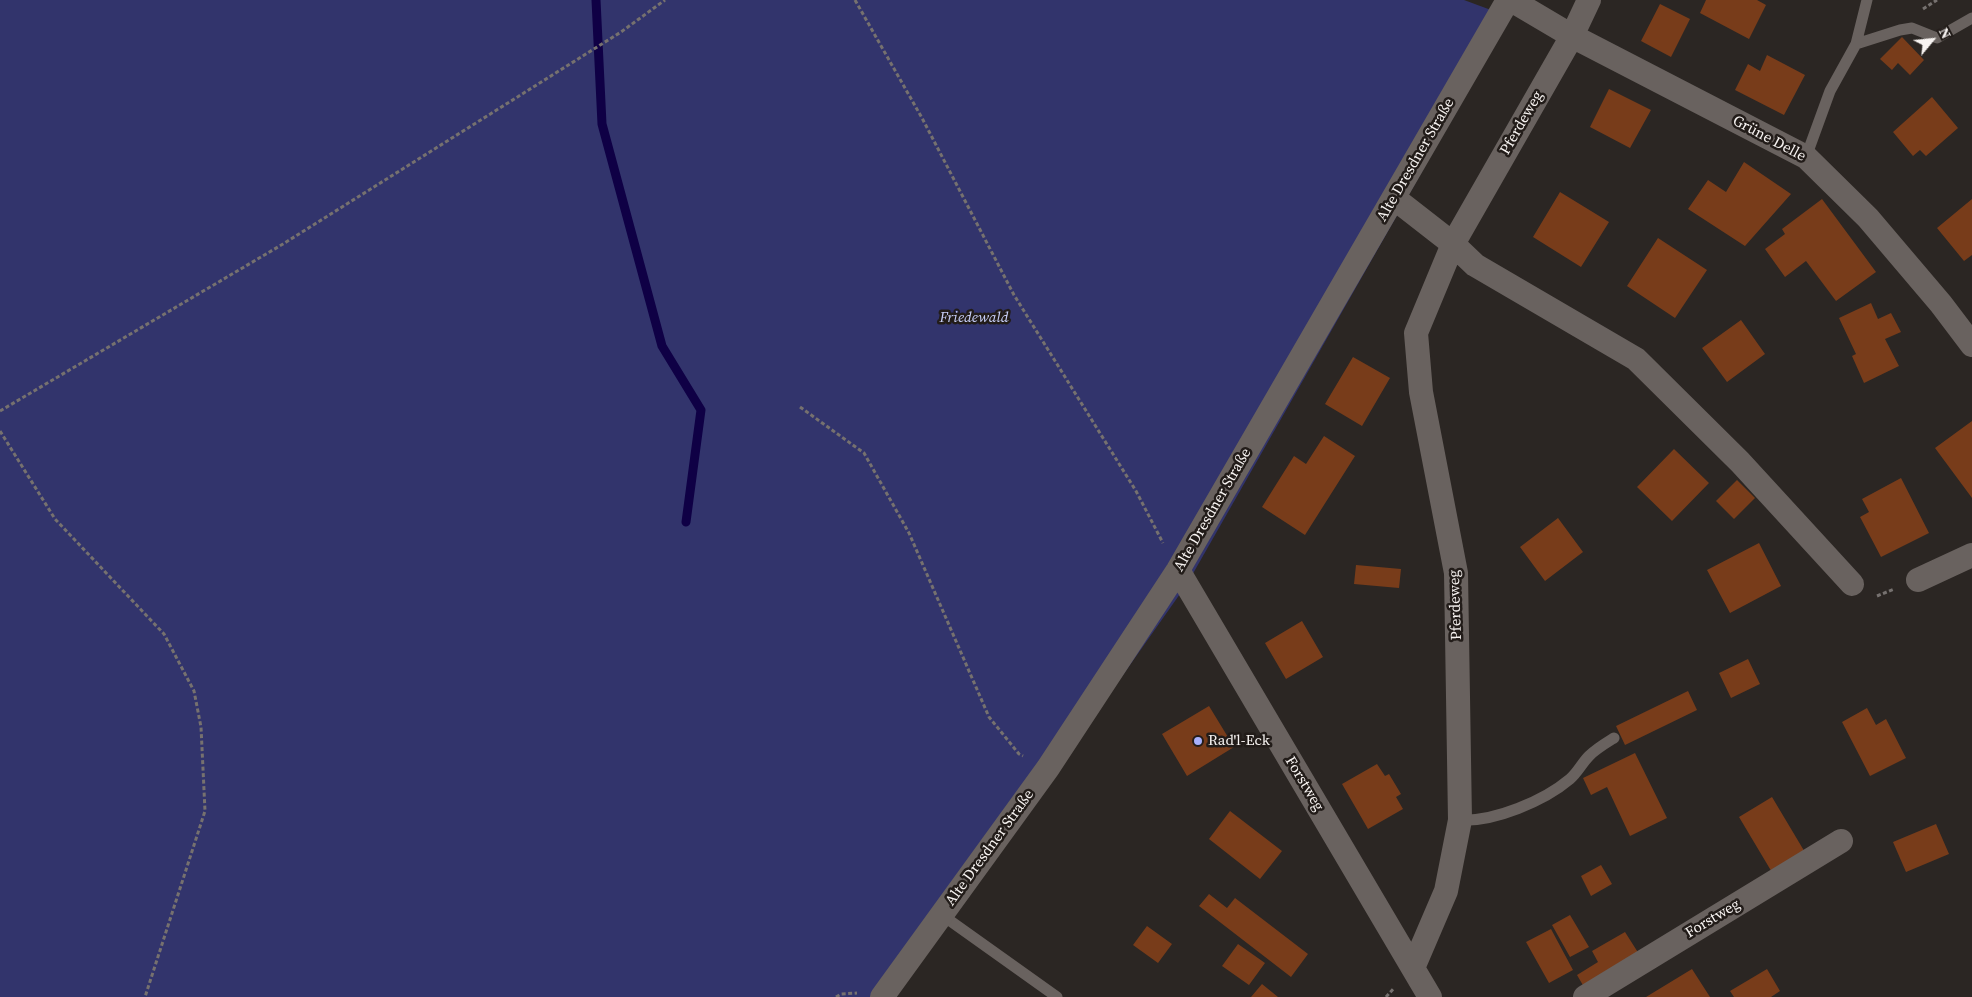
<!DOCTYPE html>
<html>
<head>
<meta charset="utf-8">
<style>
	body { margin:0 }
	#map { position:relative; width:1972px; height:997px; overflow:hidden; background:#2b2623; font-family:"Source Serif 4",serif }
	canvas { display:block }
	.north { position:absolute; left:1907px; top:15px; width:50px; height:50px; -webkit-text-stroke:4px #221c19; paint-order:stroke; rotate:62deg; font-size:14px; font-weight:700; line-height:20px; text-align:center; color:#f7f3f1 }
	.north::after { content:''; display:block; margin:auto; width:18px; height:22px; background:#f7f3f1; clip-path:polygon(50% 0,100% 100%,50% 72%,0 100%) }
</style>
</head>
<body>
<div id="map">
<canvas width="1972" height="997"></canvas>
<div class="north">N</div>
</div>
<script>
const ctx = document.querySelector('canvas').getContext('2d');
ctx.lineJoin = 'round';
function paint(path, color) { ctx.fillStyle = color; ctx.fill(path, 'evenodd'); }
function strokePath(path, color, width, dash) { ctx.strokeStyle = color; ctx.lineWidth = width; ctx.lineCap = dash ? 'butt' : 'round'; ctx.setLineDash(dash || []); ctx.stroke(path); }
function write(font, color, halo, rows, align = 'center') {
  ctx.font = font + ' "Source Serif 4",serif'; ctx.lineWidth = 5; ctx.setLineDash([]); ctx.textBaseline = 'middle'; ctx.strokeStyle = halo; ctx.fillStyle = color; for (const [text, x, y, turn = 0] of rows) {
    ctx.save(); ctx.translate(x, y); ctx.rotate((+turn || 0) * Math.PI / 180); ctx.textAlign = isNaN(turn) ? turn : align; if (halo) ctx.strokeText(text, 0, 0); ctx.fillText(text, 0, 0); ctx.restore();
  }
}
const green = new Path2D(`
	M0,0H1464L1510,17L1187,584L896,997H0Z`);
const stream = new Path2D(`
	M596,0L602,124L662,346L701,410L686,522`);
const building = new Path2D(`
	M1706,0H1757L1766,5L1749,39L1700,13Z
	M1660,4L1690,19L1671,57L1641,41Z
	M1902,37L1924,60L1910,75L1898,63L1892,70L1880,59Z
	M1767,55L1805,75L1784,115L1735,90L1748,64L1760,71Z
	M1609,89L1651,110L1630,148L1590,127Z
	M1932,97L1958,128L1926,156L1920,150L1913,156L1893,132Z
	M1744,162L1791,194L1745,246L1688,209L1708,180L1726,192Z
	M1560,192L1609,222L1581,267L1533,237Z
	M1822,199L1876,272L1836,301L1806,261L1785,277L1765,249L1785,234L1782,229Z
	M1972,199V255L1964,261L1937,228Z
	M1658,238L1707,270L1675,318L1627,286Z
	M1871,303L1878,319L1891,313L1901,332L1885,339L1899,366L1864,383L1852,356L1856,354L1839,318Z
	M1741,320L1765,354L1727,382L1702,348Z
	M1353,357L1390,378L1362,426L1325,404Z
	M1972,421V498L1935,448Z
	M1324,436L1355,456L1305,535L1262,507L1294,456L1306,464Z
	M1674,449L1709,483L1672,521L1637,487Z
	M1901,478L1929,533L1881,557L1860,517L1869,512L1862,499Z
	M1737,480L1755,498L1734,519L1716,501Z
	M1558,518L1583,552L1545,581L1520,547Z
	M1759,543L1781,586L1730,613L1707,570Z
	M1356,565L1401,569L1399,588L1354,584Z
	M1302,621L1323,657L1286,679L1265,643Z
	M1748,659L1760,684L1731,698L1719,673Z
	M1688,691L1697,710L1625,745L1616,726Z
	M1209,706L1234,747L1187,776L1162,734Z
	M1867,708L1876,725L1886,719L1906,758L1870,776L1842,722Z
	M1635,753L1667,818L1630,836L1607,787L1591,795L1583,778Z
	M1377,764L1385,776L1389,774L1401,794L1396,797L1403,809L1368,829L1342,784Z
	M1772,797L1806,854L1773,874L1739,817Z
	M1230,811L1282,851L1260,879L1209,839Z
	M1936,824L1949,854L1906,872L1893,842Z
	M1601,865L1612,884L1591,896L1581,876Z
	M1209,894L1227,908L1235,898L1308,954L1291,977L1199,906Z
	M1570,915L1589,947L1570,957L1552,925Z
	M1147,926L1172,944L1158,963L1133,945Z
	M1551,929L1573,970L1549,983L1526,942Z
	M1625,932L1639,954L1584,987L1577,975L1598,962L1592,951Z
	M1238,944L1265,963L1249,985L1222,966Z
	M1692,969L1710,997H1646Z
	M1767,969L1780,991L1771,997H1734L1730,991Z
	M1262,984L1278,997H1251Z`);
const path = new Path2D(`
	M855,0L922,118L1014,295L1136,491L1163,543
	M1923,9L1937,0
	M800,407L864,453L909,533L989,717L1019,754L1023,756
	M0,411L283,244L621,32L665,0
	M0,431L55,519L164,634L194,691L201,727L205,811L145,997
	M1877,596L1894,589
	M836,997L841,994L857,993
	M1386,997L1394,988`);
const lane = new Path2D(`
	M1856,44L1867,0
	M1806,157L1830,91L1856,44L1900,30L1912,28L1937,38L1972,18
	M1460,820C1494,822 1544,801 1570,779C1578,772 1582,763 1589,756C1596,749 1606,743 1614,738
	M942,915L1057,997`);
const street = new Path2D(`
	M1511,0L1572,36L1806,157L1868,218L1941,304L1972,345
	M1394,198L1453,244L1475,265L1636,359L1740,462L1852,584
	M1178,570L1430,997
	M1918,580L1972,555
	M1413,968L1446,891L1460,820L1456,573L1421,392L1416,333L1453,244L1572,36L1589,0
	M882,997L1048,768L1178,570L1508,0
	M1585,997L1841,841`);
const markers = [
	[1198,741,5,"#a7b0fc"]
];
const streetNames = [
	["Pferdeweg",1522,123,-60],
	["Grüne Delle",1769,139,28],
	["Alte Dresdner Straße",1416,160,-60],
	["Alte Dresdner Straße",1213,510,-60],
	["Pferdeweg",1456,605,-92],
	["Forstweg",1304,784,59],
	["Alte Dresdner Straße",990,848,-54],
	["Forstweg",1713,919,-31]
];
const parkNames = [
	["Friedewald",974,318]
];
const poiNames = [
	["Rad'l-Eck",1208,741]
];
paint(green, '#32346c');
strokePath(stream, '#0f0045', 9);
paint(building, '#783c1a');
strokePath(path, '#76716f', 3, [4, 2.5]);
strokePath(lane, '#69625f', 11);
strokePath(street, '#69625f', 24);
for (const [x, y, r, color] of markers) { const dot = new Path2D(); dot.arc(x, y, r, 0, 2 * Math.PI); ctx.fillStyle = color; ctx.fill(dot); strokePath(dot, '#221c19', 2); }
write('15px', '#f7f3f1', '#221c19', streetNames);
write('italic 15px', '#c8cff9', '#221c19', parkNames);
write('15px', '#f7f3f1', '#221c19', poiNames, 'left');
</script>
</body>
</html>
